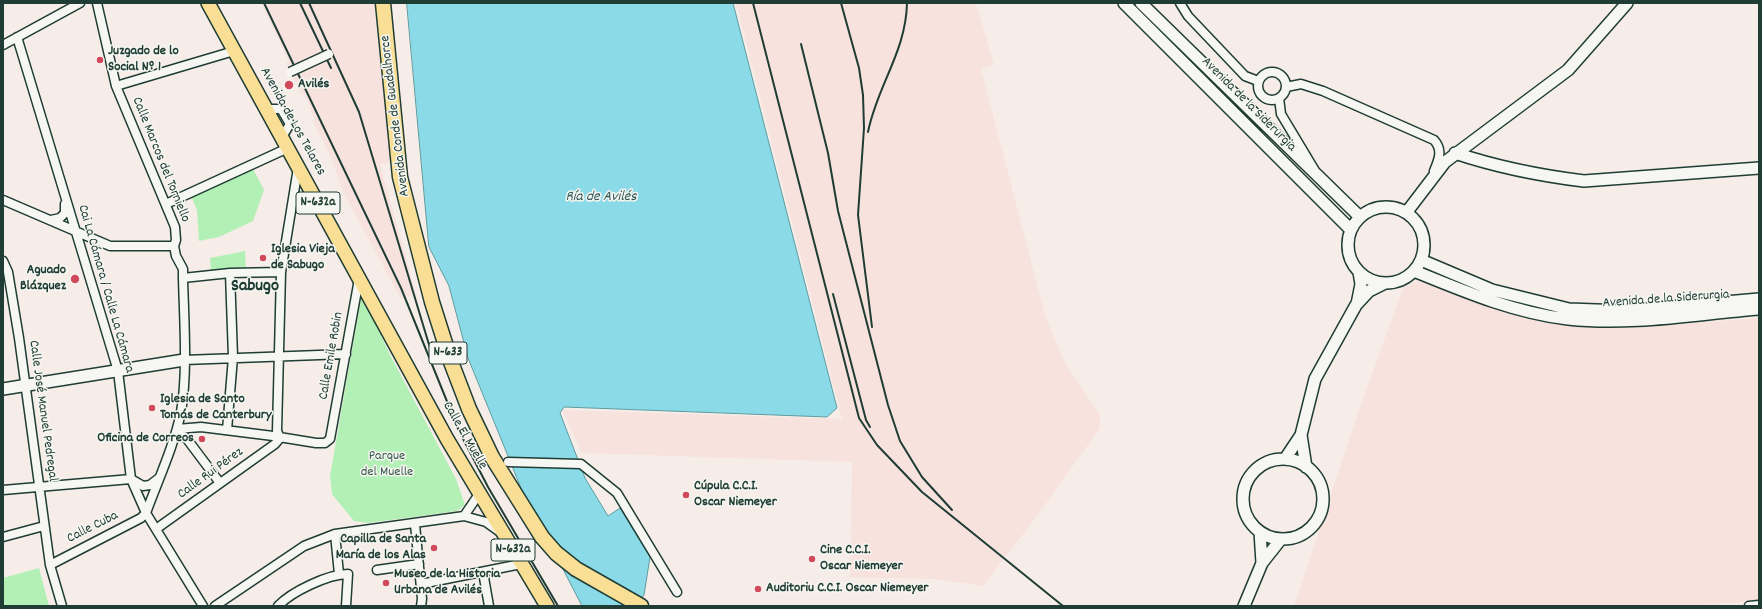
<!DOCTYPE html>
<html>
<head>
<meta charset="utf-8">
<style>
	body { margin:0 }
	#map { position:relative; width:1762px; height:609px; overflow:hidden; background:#f6ede9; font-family:Dekko,sans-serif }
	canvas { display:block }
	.frame { position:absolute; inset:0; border:4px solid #1f3d34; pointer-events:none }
</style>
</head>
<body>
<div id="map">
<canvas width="1762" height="609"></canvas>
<div class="frame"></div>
</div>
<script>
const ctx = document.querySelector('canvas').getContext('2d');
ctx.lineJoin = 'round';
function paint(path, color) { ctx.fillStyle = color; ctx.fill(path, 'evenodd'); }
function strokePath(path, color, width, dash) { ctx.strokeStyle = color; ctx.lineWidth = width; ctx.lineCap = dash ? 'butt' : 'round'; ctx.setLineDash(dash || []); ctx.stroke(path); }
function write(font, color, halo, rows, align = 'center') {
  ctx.font = font + ' Dekko,sans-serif'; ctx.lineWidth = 3; ctx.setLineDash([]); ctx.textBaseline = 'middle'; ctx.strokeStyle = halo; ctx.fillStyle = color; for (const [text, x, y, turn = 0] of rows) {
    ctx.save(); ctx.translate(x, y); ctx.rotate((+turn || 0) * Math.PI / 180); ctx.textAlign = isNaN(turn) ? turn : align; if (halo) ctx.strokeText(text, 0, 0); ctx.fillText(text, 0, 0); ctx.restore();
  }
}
const built = new Path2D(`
	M261,3H388L402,162L380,164L416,294L401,299L344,194L331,158L313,121L315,119L310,109L311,108L304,94L302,95L286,63L289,61Z
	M736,3H976L994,65L981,69L1045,315L1065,363L1100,415V428L1037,516L983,586L934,579L850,577L852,462L582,453L562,410L842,419Z
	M1419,280L1526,317L1625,328L1759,318V600L1701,606H1294L1359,410L1403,288Z`);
const green = new Path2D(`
	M253,169L264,190L253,221L219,237L199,241L197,210L191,196Z
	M245,251L246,268L211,271L210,258Z
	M362,293L389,353L456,479L465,505L457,511L368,523L354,521L340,504L332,494L330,476Z
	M39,568L49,606H3V578Z`);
const water = new Path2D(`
	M407,3H733L837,408L827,417L564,407L560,413L585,478L608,516L620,508L650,557L644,595L635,606H582L521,488L468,358L449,286L429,247Z`);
const street = new Path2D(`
	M1180,3L1188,16L1245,76L1258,81
	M17,37L118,371L131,479L146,513L203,606
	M3,45L80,3
	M1258 86a14 14 0 1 1 28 0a14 14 0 1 1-28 0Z
	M116,86L234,51
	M1286,87L1301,84L1323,91L1434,140C1443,150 1439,159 1434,171
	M1279,98L1281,114L1314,169
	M267,109H281L290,124L282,137
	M3,200L110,246H174
	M166,204L288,148
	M51,220L60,218L65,213V204
	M3,261L8,272L19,338L50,565L62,606
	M183,278L230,273L281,272
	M184,360L346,354
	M177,429L201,427L273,436L316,443H325L330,439L359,279
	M177,429L187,439L220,483
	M227,430L233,357L230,273
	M280,438L277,431L281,272L298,168
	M508,462L581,464L617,493L677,592
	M131,479L143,486L150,485L159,478
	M3,490L131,479
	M464,516L479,494
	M415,524L422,599L421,606
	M156,529L275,444L280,438
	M335,534L339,574
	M3,537L44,526
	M50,565L141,518L146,513C158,480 174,446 181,412C188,372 184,319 183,278V269L176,256L174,246L176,240L175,227L116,86L97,3
	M377,570L419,564
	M483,572L489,606
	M421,584L521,564
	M215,606L304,546L335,534L464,516L486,522L500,532
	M278,606C291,592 328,574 348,574L346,606
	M1749,606L1759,605`);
const secondary = new Path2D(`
	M1124,3L1350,229
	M1141,3L1359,216
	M1455,153C1494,166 1543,176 1584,181L1759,168
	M1348 245a38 38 0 1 1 76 0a38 38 0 1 1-76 0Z
	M1406,213L1445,162L1568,70L1627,3
	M1421,260L1492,290L1569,309L1624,311L1759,299
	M1414,271C1463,291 1515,313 1568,319C1631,326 1696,314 1759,309
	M1357,304L1361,284L1359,272
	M3,389L184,360
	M1301,435L1306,467
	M1285,459L1301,435L1315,379L1356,305L1369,291L1385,283
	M1243 499a40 40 0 1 1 80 0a40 40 0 1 1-80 0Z
	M1260,532L1262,563
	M1244,606L1262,563L1281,539`);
const primary = new Path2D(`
	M208,3L447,439L547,606`);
const highway = new Path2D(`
	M383,3L400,177L432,302L451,362L469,409L492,457L542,537L556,553L576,569L641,606`);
const rail = new Path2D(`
	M264,3L401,288L459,431L488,487L558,606
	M300,3L331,68
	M309,3L359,112L430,348
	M753,3L859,418L877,445L922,492L1063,606
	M841,3L859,68L863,95L864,128L858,215L872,327
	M801,44L828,153L838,211L888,405L900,441L922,477L952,510
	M868,132C877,86 906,52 907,3
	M833,294L866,420L870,427`);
const streetBridge = new Path2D(`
	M290,72L329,54`);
const markers = [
	[100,60,4,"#d1495b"],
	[289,85,5,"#d1495b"],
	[263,258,4,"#d1495b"],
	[75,279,5,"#d1495b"],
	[152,408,4,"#d1495b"],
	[202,439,4,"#d1495b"],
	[686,495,4,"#d1495b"],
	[434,548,4,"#d1495b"],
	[812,559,4,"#d1495b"],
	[386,583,4,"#d1495b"],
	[758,589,4,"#d1495b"]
];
const shields = [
	[318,203,44],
	[448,353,38],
	[513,550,44]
];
const shieldNames = [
	["N-632a",318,203],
	["N-633",448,353],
	["N-632a",513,550]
];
const poiNames = [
	["Juzgado de lo",108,52],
	["Social Nº 1",108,68],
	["Avilés",298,85],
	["Iglesia Vieja",271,250],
	["de Sabugo",271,266],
	["Aguado",66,271,"right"],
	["Blázquez",66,287,"right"],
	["Iglesia de Santo",160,400],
	["Tomás de Canterbury",160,416],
	["Oficina de Correos",194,439,"right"],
	["Cúpula C.C.I.",694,487],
	["Oscar Niemeyer",694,503],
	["Capilla de Santa",426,540,"right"],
	["María de los Alas",426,556,"right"],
	["Cine C.C.I.",820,551],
	["Oscar Niemeyer",820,567],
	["Museo de la Historia",394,575],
	["Urbana de Avilés",394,591],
	["Auditoriu C.C.I. Oscar Niemeyer",766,589]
];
const streetNames = [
	["Avenida de la Siderurgia",1248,105,45],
	["Avenida Conde de Guadalhorce",396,116,-97],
	["Avenida de Los Telares",292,122,61],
	["Calle Marcos del Torniello",160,160,68],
	["Cai La Cámara / Calle La Cámara",105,289,74],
	["Avenida de la Siderurgia",1666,300,-4],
	["Calle Emile Robin",332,356,-80],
	["Calle José Manuel Pedregal",42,411,82],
	["Calle El Muelle",464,436,60],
	["Calle Rui Pérez",211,474,-36],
	["Calle Cuba",93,528,-27]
];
const parkNames = [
	["Parque",387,457],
	["del Muelle",387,473]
];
const waterNames = [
	["Ría de Avilés",601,198]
];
const districtNames = [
	["Sabugo",255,288]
];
paint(built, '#f7e2de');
paint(green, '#b3f0b6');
paint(water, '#8adae7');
strokePath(water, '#5f9b9f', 1);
strokePath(street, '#1f3d34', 11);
strokePath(secondary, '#1f3d34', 14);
strokePath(primary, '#1f3d34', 16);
strokePath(highway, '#1f3d34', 17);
strokePath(street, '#f6f6f2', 8);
strokePath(secondary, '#f6f6f2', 11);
strokePath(primary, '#f9df96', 13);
strokePath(highway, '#f9df96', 14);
strokePath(rail, '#1f3d34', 2);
strokePath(streetBridge, '#1f3d34', 11, []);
strokePath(streetBridge, '#f6f6f2', 8);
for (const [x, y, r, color] of markers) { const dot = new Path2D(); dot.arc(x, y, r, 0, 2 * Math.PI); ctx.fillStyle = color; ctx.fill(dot); strokePath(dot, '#f6f6f2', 1.5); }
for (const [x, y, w] of shields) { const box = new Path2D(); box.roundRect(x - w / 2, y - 11, w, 22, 3); ctx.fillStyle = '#f6f6f2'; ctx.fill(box); strokePath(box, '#1f3d34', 1); }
write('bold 13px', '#1f3d34', null, shieldNames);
write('bold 14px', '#1f3d34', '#f6f6f2', poiNames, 'left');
write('14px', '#1f3d34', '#f6f6f2', streetNames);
write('14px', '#355848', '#f6f6f2', parkNames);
write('italic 15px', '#345c58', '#f6f6f2', waterNames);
write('bold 18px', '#1f3d34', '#f6f6f2', districtNames);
</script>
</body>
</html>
